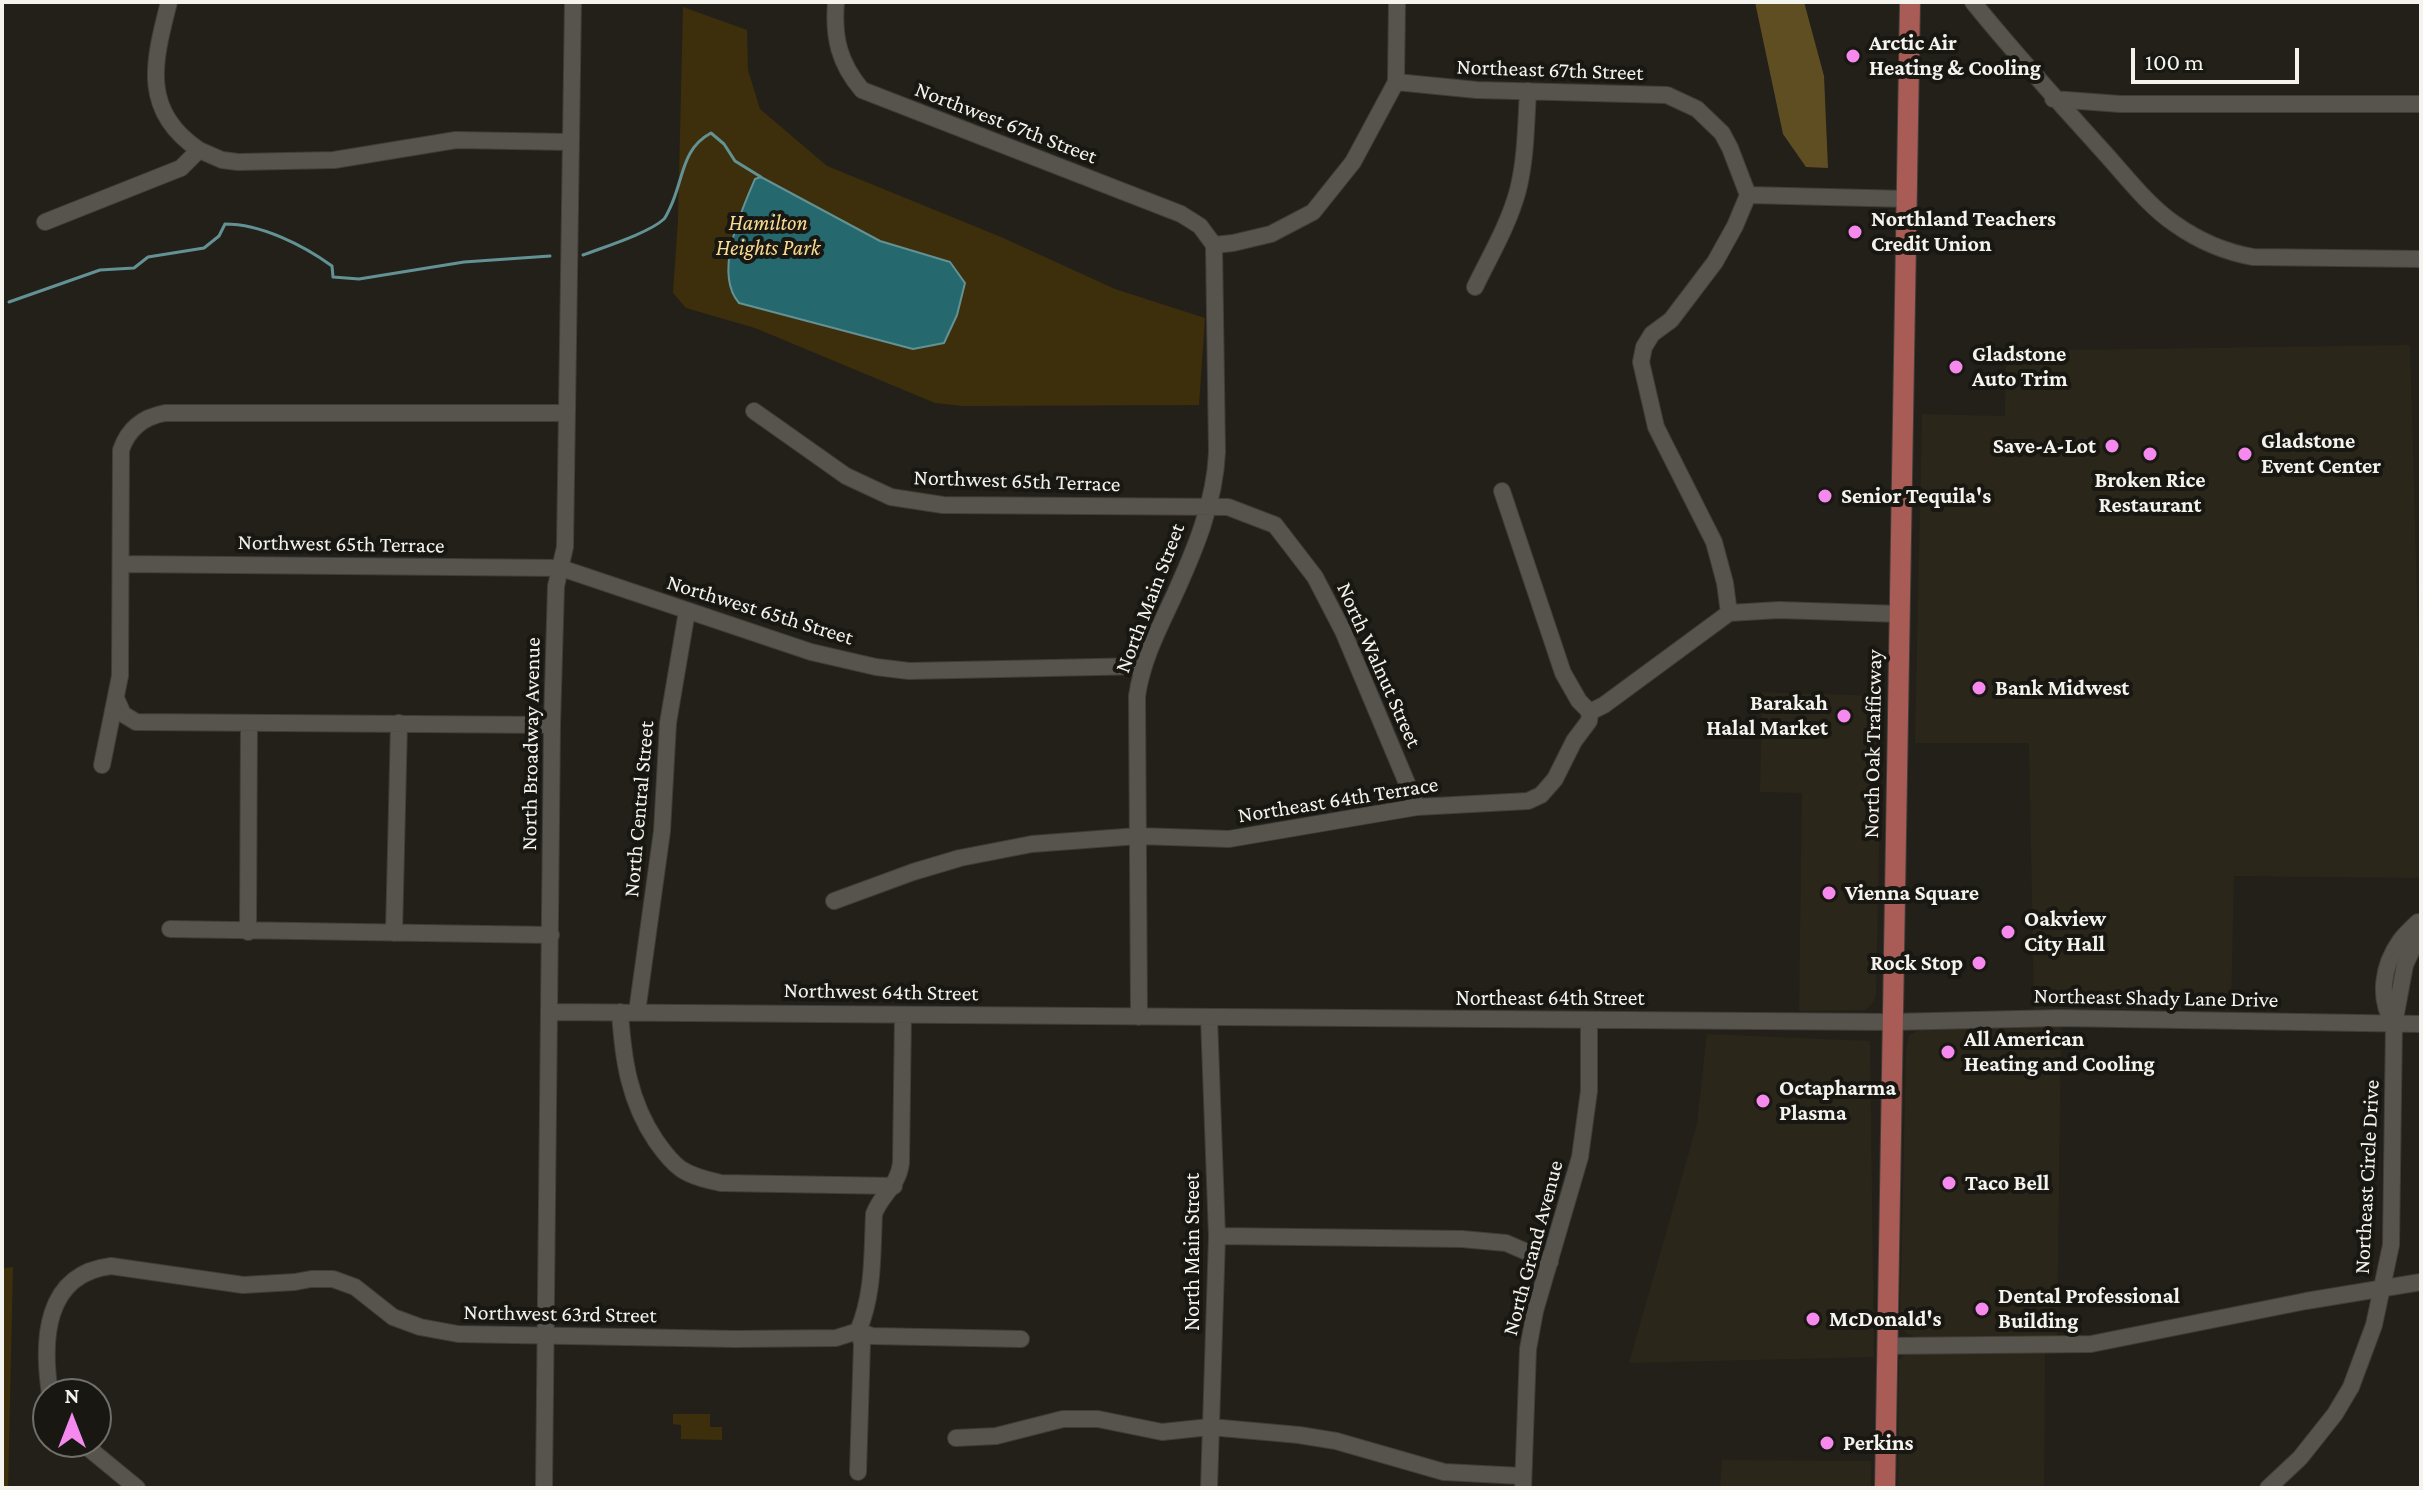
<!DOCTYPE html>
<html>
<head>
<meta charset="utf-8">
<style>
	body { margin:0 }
	#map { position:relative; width:2423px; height:1490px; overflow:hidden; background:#23201a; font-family:"Crimson Pro",serif }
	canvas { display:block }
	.frame { position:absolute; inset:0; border:4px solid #f4f3ee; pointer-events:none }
	.north { position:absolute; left:32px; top:1378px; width:80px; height:80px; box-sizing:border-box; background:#191711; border:2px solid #716f69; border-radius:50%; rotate:0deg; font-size:22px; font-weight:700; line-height:32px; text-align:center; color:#f4f3ee }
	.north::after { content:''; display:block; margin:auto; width:28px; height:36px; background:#f689ee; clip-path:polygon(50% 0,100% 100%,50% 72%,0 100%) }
	.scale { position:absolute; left:2131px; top:48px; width:168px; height:36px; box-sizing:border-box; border:4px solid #f4f3ee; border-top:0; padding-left:10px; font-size:24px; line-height:28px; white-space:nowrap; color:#f4f3ee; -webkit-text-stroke:6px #191711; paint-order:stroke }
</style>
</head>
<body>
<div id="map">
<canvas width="2423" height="1490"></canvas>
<div class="frame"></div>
<div class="north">N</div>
<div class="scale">100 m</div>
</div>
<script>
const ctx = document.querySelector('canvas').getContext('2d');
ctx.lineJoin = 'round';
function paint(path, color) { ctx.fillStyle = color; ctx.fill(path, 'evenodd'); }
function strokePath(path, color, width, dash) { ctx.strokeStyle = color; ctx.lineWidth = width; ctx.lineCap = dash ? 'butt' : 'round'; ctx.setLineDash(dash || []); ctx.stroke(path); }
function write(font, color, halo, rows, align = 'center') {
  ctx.font = font + ' "Crimson Pro",serif'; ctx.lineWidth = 8; ctx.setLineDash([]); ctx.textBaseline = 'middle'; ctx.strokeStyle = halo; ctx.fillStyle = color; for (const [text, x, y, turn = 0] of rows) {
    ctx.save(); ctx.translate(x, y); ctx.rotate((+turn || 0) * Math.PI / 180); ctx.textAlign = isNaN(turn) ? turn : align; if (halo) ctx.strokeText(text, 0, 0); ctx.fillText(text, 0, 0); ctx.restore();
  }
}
const built = new Path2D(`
	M2410,345L2421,740V878L2234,876L2231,1009H2034L2029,743H1915L1922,414L2005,416L2006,351Z
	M1762,692L1882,696L1876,993L1874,1001L1866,1010L1799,1011L1802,793L1760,792Z
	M1926,1027H2061L2057,1339H1920L1907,1334L1900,1325L1906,1050L1909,1035Z
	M1707,1034L1870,1041L1874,1357L1629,1363L1697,1124Z
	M1906,1352H2045L2044,1488H1898L1899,1360Z
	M1722,1460L1871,1461V1488H1720Z`);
const green = new Path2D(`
	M683,7L747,30L748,70L760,109L827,166L1001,237L1115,289L1205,318L1199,405L963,406L935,403L755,328L686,308L673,293L678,220Z
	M13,1267L8,1488H2V1272L5,1268Z
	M673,1414H710V1427H722V1440L681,1439V1425L673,1424Z`);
const forest = new Path2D(`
	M1755,2H1804L1824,76L1828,168L1806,167L1783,134Z`);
const water = new Path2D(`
	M761,177L880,241L950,262L965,283L957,315L944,343L913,349L739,303C713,273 741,211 755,179Z`);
const stream = new Path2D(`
	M583,255C604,247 649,233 664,219C666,217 669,210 670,208C684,179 681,149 711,133L724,144L735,161L761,177
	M9,302L100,270L134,268L148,257L204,248L219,236L225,224C261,224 303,245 332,266L333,277L359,279L464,262L550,256`);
const minor = new Path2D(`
	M169,2C154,61 140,110 199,150
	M836,2C833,37 839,63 862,90L1181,214L1200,226L1214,245L1217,452C1215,503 1194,552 1173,598C1158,630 1142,661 1137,696L1139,1017
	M1973,2C2014,53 2058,101 2102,150C2125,175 2147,205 2175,224C2199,241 2225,252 2253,257L2421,259
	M1396,82L1477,90L1667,95L1697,109L1722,133L1730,148L1748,195
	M2053,99L2120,104H2421
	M1748,195L1908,199
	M45,222L181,168L199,150L222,160L238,162L334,160L456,140L569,142
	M1214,245L1233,243L1271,234L1313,212L1353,162L1396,82L1397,2
	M1475,287C1490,256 1509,224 1518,190C1526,158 1526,124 1528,91
	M754,411L846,476L891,497L943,505L1228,507L1275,525L1315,577L1343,631L1417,807
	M1502,491L1563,673L1579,701L1590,712
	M121,564L561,568L811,652L876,667L909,671L1143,666
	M1729,613L1725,583L1714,542L1656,427L1641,362L1644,347L1652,334L1671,320L1715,262L1735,226L1748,195
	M116,698L123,714L136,722L552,725
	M1590,712L1604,705L1729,613L1779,610L1900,614
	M102,765L120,676L121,450C128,429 143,417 165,413H565
	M834,901L913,872L960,858L1032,844L1138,836L1229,839L1417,807L1528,801L1541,795L1555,779L1574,741L1589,721L1590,712
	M170,929L551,935
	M248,932L249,724
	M394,933L399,723
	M551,1012L1891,1022L2060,1018L2421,1024
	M620,1012C623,1059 629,1101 656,1141C663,1151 671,1162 681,1169C693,1177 708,1180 721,1183L894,1186
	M637,1012L662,831L668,723L687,611
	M2394,1024C2377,998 2383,965 2400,941C2405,934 2412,928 2418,922
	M1217,1236L1462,1239L1506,1243L1550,1262
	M1887,1346L2091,1344L2306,1301L2421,1282
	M50,1394C42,1341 44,1274 111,1266L243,1285L295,1282L311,1279H333L355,1287L393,1317L420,1327L458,1334L735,1339L836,1338L858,1331L872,1336L1021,1339
	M956,1438L996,1436L1063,1419H1098L1162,1432L1210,1427L1299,1435L1336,1441L1444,1472L1522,1476
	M81,1442L137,1488
	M858,1472L862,1343L858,1331C874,1294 872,1254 874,1214C881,1194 898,1187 901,1163L903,1015
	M544,1488L552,725L556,586L565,547L573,2
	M1209,1488L1217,1236L1209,1017
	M1523,1488L1528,1349L1535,1311L1580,1157L1589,1091V1020
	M2268,1488L2300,1458L2335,1414L2351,1387L2374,1325L2391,1245L2394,1024L2405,965L2416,941V925`);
const major = new Path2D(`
	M1885,1488L1910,2`);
const markers = [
	[1853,56,8,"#f689ee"],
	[1855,232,8,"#f689ee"],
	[1956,367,8,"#f689ee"],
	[2112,446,8,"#f689ee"],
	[2150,454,8,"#f689ee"],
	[2245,454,8,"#f689ee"],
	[1825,496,8,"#f689ee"],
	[1979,688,8,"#f689ee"],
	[1844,716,8,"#f689ee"],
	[1829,893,8,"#f689ee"],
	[2008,932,8,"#f689ee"],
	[1979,963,8,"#f689ee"],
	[1948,1052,8,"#f689ee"],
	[1763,1101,8,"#f689ee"],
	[1949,1183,8,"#f689ee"],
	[1982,1309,8,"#f689ee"],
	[1813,1319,8,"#f689ee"],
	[1827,1443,8,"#f689ee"]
];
const poiNames = [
	["Arctic Air",1869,43],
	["Heating & Cooling",1869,68],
	["Northland Teachers",1871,219],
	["Credit Union",1871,244],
	["Gladstone",1972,354],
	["Auto Trim",1972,379],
	["Gladstone",2261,441],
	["Event Center",2261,466],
	["Save-A-Lot",2096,446,"right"],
	["Broken Rice",2150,480,"center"],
	["Restaurant",2150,505,"center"],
	["Senior Tequila's",1841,496],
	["Bank Midwest",1995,688],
	["Barakah",1828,703,"right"],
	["Halal Market",1828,728,"right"],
	["Vienna Square",1845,893],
	["Oakview",2024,919],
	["City Hall",2024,944],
	["Rock Stop",1963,963,"right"],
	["All American",1964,1039],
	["Heating and Cooling",1964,1064],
	["Octapharma",1779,1088],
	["Plasma",1779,1113],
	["Taco Bell",1965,1183],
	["Dental Professional",1998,1296],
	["Building",1998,1321],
	["McDonald's",1829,1319],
	["Perkins",1843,1443]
];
const streetNames = [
	["Northeast 67th Street",1550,70,2],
	["Northwest 67th Street",1006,123,21],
	["Northwest 65th Terrace",1017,481,2],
	["Northwest 65th Terrace",341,544,1],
	["North Main Street",1150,598,-69],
	["Northwest 65th Street",760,610,17],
	["North Walnut Street",1379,665,66],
	["North Broadway Avenue",531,744,-89],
	["North Oak Trafficway",1873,744,-89],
	["Northeast 64th Terrace",1338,800,-9],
	["North Central Street",639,809,-85],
	["Northwest 64th Street",881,992,1],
	["Northeast 64th Street",1550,998],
	["Northeast Shady Lane Drive",2156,998,1],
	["Northeast Circle Drive",2367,1177,-87],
	["North Grand Avenue",1533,1248,-75],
	["North Main Street",1192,1252,-90],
	["Northwest 63rd Street",560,1314,1]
];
const parkNames = [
	["Hamilton",768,223],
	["Heights Park",768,248]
];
paint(built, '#2b261a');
paint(green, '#3d2f0b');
paint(forest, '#5f4e21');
paint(water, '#25686d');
strokePath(water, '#639294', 2);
strokePath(stream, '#639294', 3);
strokePath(minor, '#3f3d38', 18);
strokePath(major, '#3f3d38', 22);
strokePath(minor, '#57544d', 16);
strokePath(major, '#a95b56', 20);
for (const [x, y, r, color] of markers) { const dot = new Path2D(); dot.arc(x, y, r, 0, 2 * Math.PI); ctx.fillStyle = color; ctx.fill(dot); strokePath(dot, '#191711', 3); }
write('bold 22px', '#f4f3ee', '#191711', poiNames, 'left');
write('22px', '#f4f3ee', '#191711', streetNames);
write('italic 22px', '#fadb93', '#191711', parkNames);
</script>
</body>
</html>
